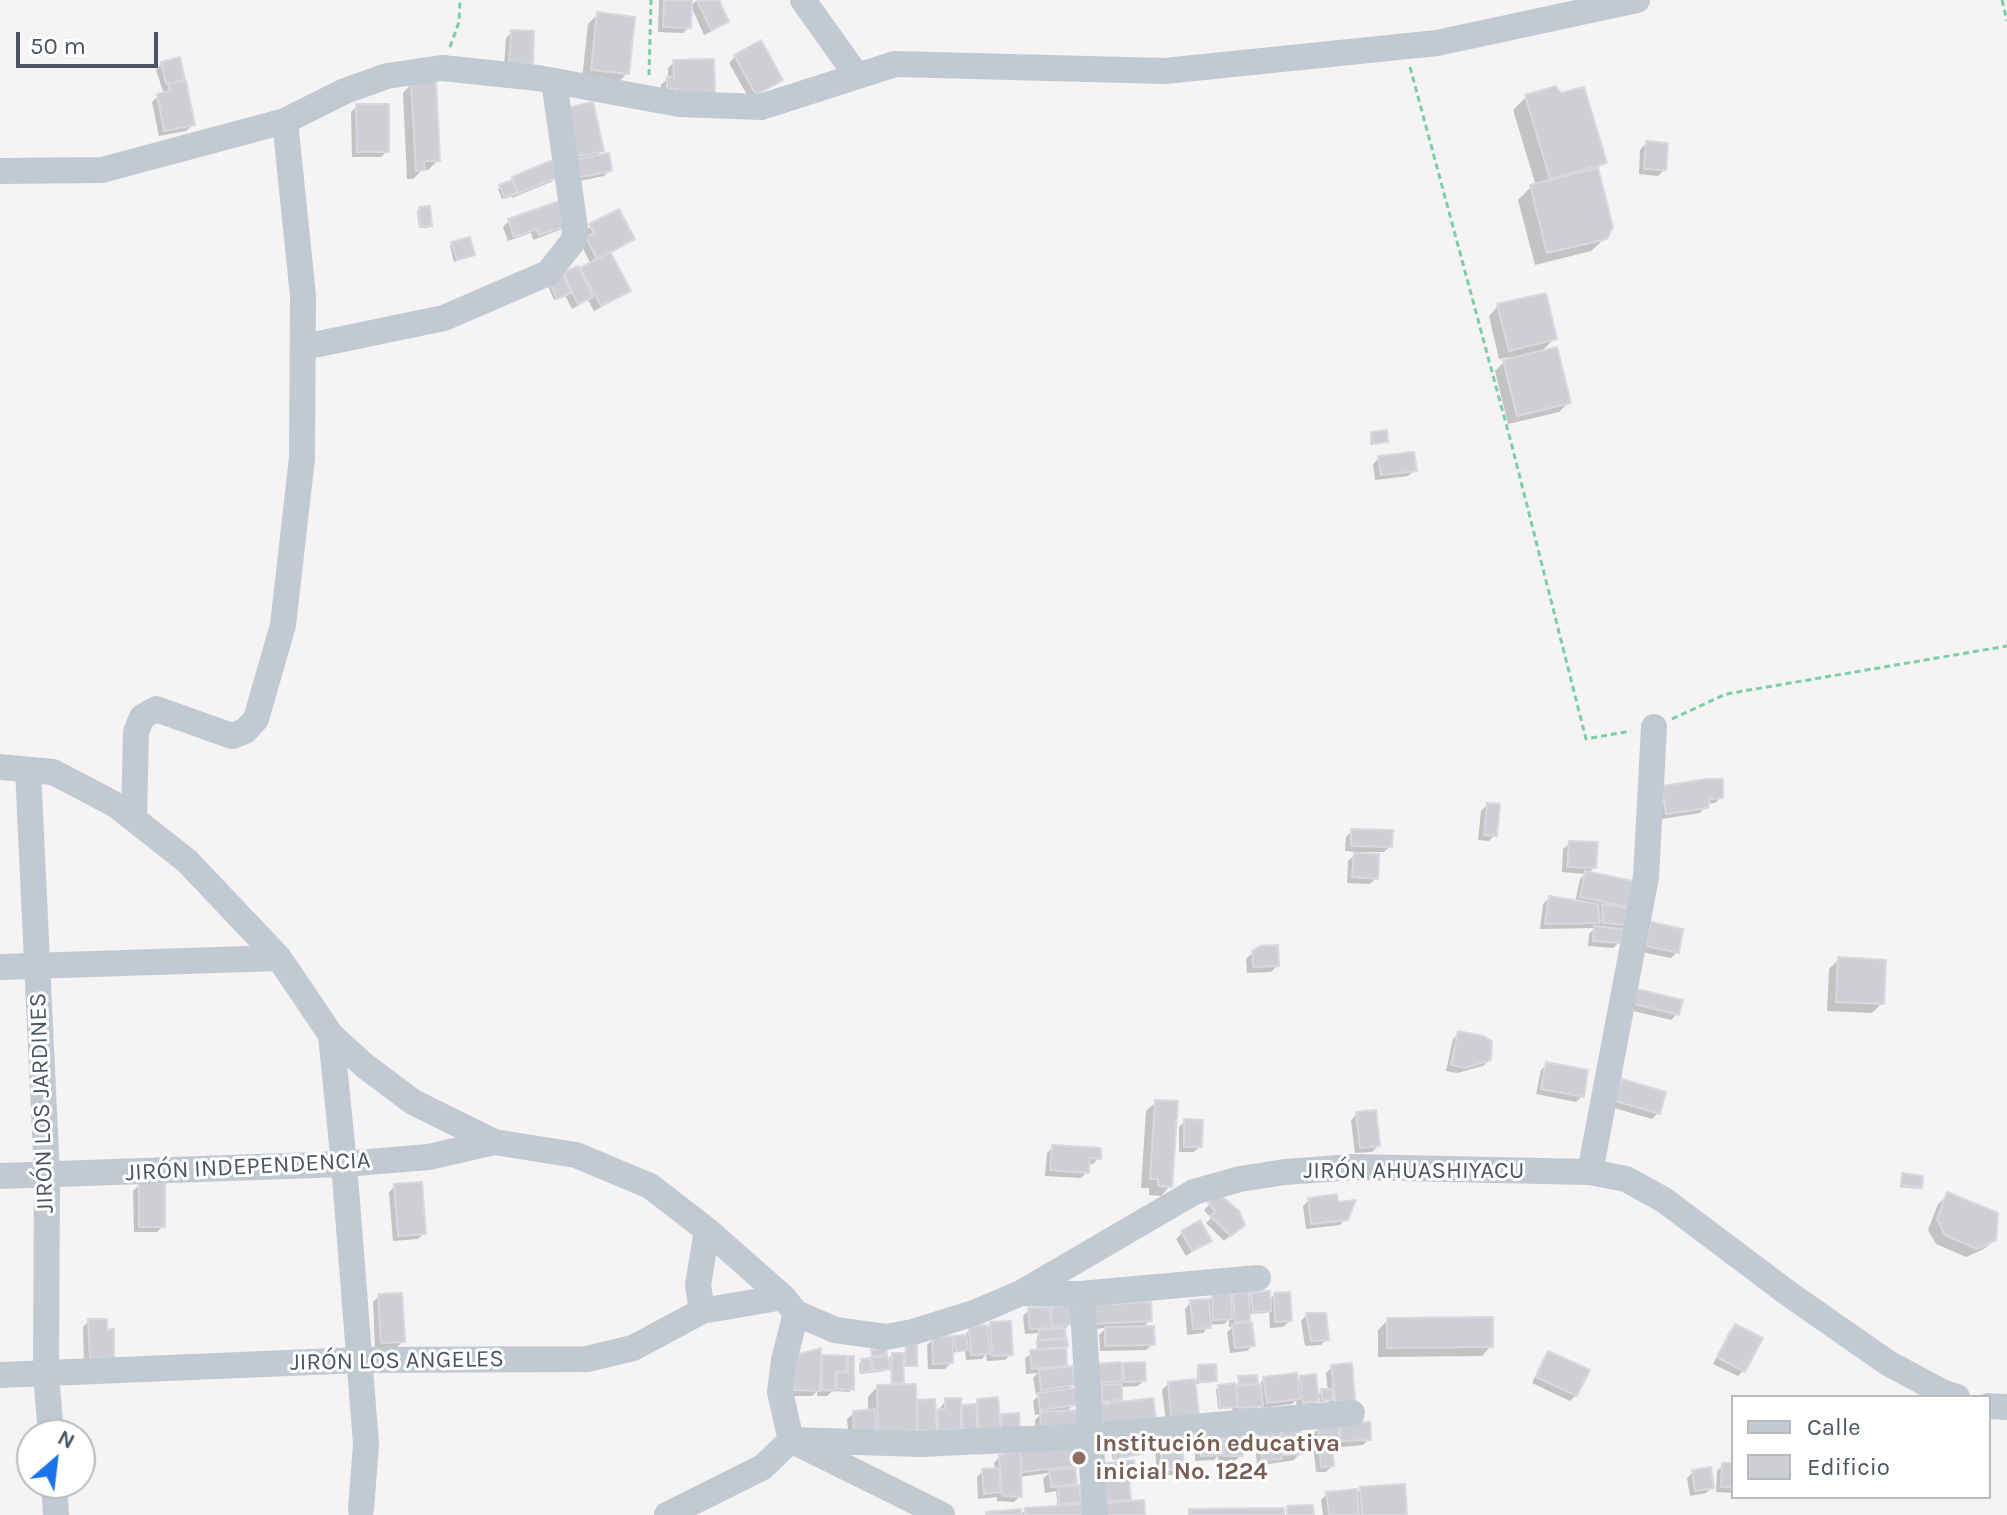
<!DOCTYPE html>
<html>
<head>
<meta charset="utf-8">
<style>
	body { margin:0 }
	#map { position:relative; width:2007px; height:1515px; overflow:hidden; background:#f5f3f3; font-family:Karla,sans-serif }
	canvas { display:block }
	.legend { position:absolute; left:1731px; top:1395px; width:260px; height:104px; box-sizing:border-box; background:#fff; border:2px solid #b7bbc0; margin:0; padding:10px 14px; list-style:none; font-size:24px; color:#4a5661 }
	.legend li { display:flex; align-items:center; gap:16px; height:40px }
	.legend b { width:40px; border:2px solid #b7bbc0 }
	.north { position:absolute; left:16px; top:1419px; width:80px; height:80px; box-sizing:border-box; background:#fff; border:2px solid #b7bbc0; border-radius:50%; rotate:28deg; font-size:22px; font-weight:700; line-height:32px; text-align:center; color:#4a5661 }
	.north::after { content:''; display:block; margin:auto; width:28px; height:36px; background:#1a73e8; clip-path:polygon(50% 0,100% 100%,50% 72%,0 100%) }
	.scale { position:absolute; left:16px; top:32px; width:142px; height:36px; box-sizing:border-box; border:4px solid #4a5661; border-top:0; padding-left:10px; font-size:24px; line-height:28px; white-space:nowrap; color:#4a5661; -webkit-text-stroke:6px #fff; paint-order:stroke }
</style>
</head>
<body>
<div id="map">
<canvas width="2007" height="1515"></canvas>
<ul class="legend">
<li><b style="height:10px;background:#c1cad2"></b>Calle</li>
<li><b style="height:22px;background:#cdcfd5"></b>Edificio</li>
</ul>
<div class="north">N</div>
<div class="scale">50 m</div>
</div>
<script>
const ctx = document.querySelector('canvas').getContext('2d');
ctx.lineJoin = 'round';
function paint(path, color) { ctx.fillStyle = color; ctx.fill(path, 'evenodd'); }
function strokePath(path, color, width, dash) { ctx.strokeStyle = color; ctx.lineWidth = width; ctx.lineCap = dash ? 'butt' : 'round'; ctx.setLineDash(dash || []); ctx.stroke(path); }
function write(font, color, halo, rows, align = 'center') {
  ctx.font = font + ' Karla,sans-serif'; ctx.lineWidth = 6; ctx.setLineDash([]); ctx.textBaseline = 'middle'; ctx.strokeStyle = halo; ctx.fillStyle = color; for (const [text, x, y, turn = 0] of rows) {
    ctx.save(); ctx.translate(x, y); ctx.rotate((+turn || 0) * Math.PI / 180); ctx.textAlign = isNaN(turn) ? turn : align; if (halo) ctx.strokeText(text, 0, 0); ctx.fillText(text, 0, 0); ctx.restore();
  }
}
const shadow = new Path2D(`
	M659,0H690L689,27L683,33L658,32Z
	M697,0H716L726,21L720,27L704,35L691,6Z
	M598,14L627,73L618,83L582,79L588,24Z
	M512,32L531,63L525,69L504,68L506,38Z
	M735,57L780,80L750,100L729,63Z
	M178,60L193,125L186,131L159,136L152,102L158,96L164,94L156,70L162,63Z
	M674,62L713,95L661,94V85L668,78V68Z
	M412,83L438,160L428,170H422L413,179H407L403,93Z
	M1526,97L1604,162L1596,170L1605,238L1591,251L1535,265L1518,200L1531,187L1536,186L1513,110Z
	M357,106L387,151L381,157H352L351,112Z
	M558,117L602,150L594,158L610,170L604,176L570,183Z
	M1646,143L1664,170L1658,176L1639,174L1640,150Z
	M557,176L551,182L512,198L511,195L502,199L498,189L513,179Z
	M564,202L565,228L533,240L531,233L508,241L503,227L509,221Z
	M420,209L430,225L427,228H419L417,211Z
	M591,226L632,239L608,254L628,290L622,296L594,311L588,300L572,309L565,295L554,300L547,284L591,264L581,245L585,232Z
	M452,244L473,255L454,262L450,246Z
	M1498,306L1555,338L1540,353L1569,402L1559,412L1508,424L1495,371L1509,357L1499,359L1489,316Z
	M1372,434L1386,441L1371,445L1370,436Z
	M1379,458L1415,470L1408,476L1375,480L1373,464Z
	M1656,794L1721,797L1715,803L1707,804L1700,813L1661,819Z
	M1487,805L1495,835L1489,841L1478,840L1481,811Z
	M1352,831L1390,846L1384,852H1361V855L1376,878L1370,884L1347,883L1348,861L1358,852L1345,851L1346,837Z
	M1570,843L1594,868L1588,873L1626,906L1622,909L1627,924L1620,930V942L1613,948L1588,946L1589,934L1595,928L1540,929L1543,904L1549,898L1575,902L1580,879L1585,874L1562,872L1563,849Z
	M1652,924L1677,952L1671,958L1641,952L1646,930Z
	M1253,952L1277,966L1271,972L1247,973L1246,959Z
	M1839,959L1882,1003L1872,1013L1827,1011L1829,969Z
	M1632,997L1677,1014L1671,1020L1629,1010Z
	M1459,1033L1489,1060L1483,1066L1457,1073L1446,1071L1453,1039Z
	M1547,1064L1582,1096L1576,1102L1536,1094L1541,1070Z
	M1622,1081L1658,1113L1652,1119L1611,1107L1616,1087Z
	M1156,1102L1170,1186L1161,1196L1149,1195V1188H1141L1146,1111Z
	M1357,1114L1378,1146L1372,1152L1355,1153L1351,1120Z
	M1185,1121L1200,1146L1194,1152H1179V1127Z
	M1053,1147L1099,1158L1093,1164H1087V1172L1081,1178L1045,1176L1047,1153Z
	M1903,1175L1920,1187L1918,1189L1900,1187Z
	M139,1185L163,1226L157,1232H134L133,1191Z
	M395,1186L424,1233L418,1239L393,1241L389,1192Z
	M1948,1195L1995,1239L1984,1249L1966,1257L1936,1244L1928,1230L1938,1204Z
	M1309,1200L1336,1204L1346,1218L1340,1225L1306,1229L1303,1206Z
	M1210,1204L1236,1231L1224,1241L1206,1223L1211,1218L1204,1210Z
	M1182,1233L1209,1240L1186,1256L1176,1239Z
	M1252,1294L1268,1301L1275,1294L1290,1321L1283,1327L1270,1328L1269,1310L1266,1313L1247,1314L1248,1320L1242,1325L1253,1345L1247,1351L1230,1353L1227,1332L1233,1327H1229V1319L1224,1324L1209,1325L1203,1333L1187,1335L1185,1309L1191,1302L1208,1301L1213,1296L1229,1300L1234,1295L1247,1300Z
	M379,1296L403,1341L397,1347L375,1348L373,1302Z
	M1070,1307L1072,1323L1063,1330L1064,1348L1065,1369L1073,1384L1066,1392L1075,1404L1036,1434L1035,1420L1041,1414L1035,1415L1033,1401L1040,1394L1036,1395L1033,1378L1038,1373L1026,1374L1025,1358L1036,1352L1038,1333L1025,1334L1023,1316L1029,1310Z
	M1088,1313L1150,1320L1142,1328L1153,1344L1146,1350L1100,1351L1099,1335L1106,1328L1089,1329Z
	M1307,1315L1327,1339L1321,1345L1305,1346L1301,1321Z
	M1388,1320L1491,1346L1482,1356L1378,1357V1330Z
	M89,1321L112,1358L84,1364L83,1327Z
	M991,1324L1011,1354L1005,1360L987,1361L986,1354L982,1359L966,1360L965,1351L951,1353V1363L945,1369H928L927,1345L933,1339L951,1342L955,1338L964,1337L970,1329L988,1327Z
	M1735,1326L1744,1370L1738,1376L1713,1364L1729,1332Z
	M906,1346L915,1365L913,1367H902V1382L897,1387L914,1406L918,1402L934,1416L946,1400L959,1407L972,1406L978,1401L998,1420L1002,1416L1018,1430L849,1439L847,1419L854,1413L868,1412V1397L877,1387H891L890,1357L893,1355H904Z
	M885,1350L888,1368L886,1371L860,1374L859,1364L862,1361L870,1360L872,1351Z
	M1549,1353L1576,1395L1570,1401L1532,1383L1543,1359Z
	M824,1357L844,1362L849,1358L852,1389L849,1392L835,1391V1388L827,1396H817V1391L812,1396H789L790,1363L819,1362Z
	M1144,1364V1380L1138,1386L1120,1387V1399L1114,1405L1110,1406V1402L1101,1403L1097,1366Z
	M1199,1367L1215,1380L1213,1382L1194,1384L1191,1419L1166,1422L1162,1390L1169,1383L1197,1381V1370Z
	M1332,1367L1353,1399L1329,1407V1401L1320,1402V1398L1311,1406L1297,1408L1296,1400L1292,1404L1261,1408L1260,1405L1254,1411L1233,1413L1232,1408L1218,1409L1216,1389L1237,1385L1239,1378L1256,1377V1387L1264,1379L1296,1383L1301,1378L1317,1396L1322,1391H1328L1326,1373Z
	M1368,1424L1369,1439L1363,1445L1330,1448L1332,1466L1326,1472H1316L1312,1435L1319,1428Z
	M1298,1430L1300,1453L1294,1460L1257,1466L1255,1438L1261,1432Z
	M1240,1434L1241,1455L1235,1461H1218V1456L1214,1460L1195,1461V1441L1201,1435Z
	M1161,1441L1182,1468L1176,1475H1157L1155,1447Z
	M1078,1447L1080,1464L1073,1471L1075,1484L1070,1488L1079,1501L1074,1506L1082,1515H1020L1026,1510L1058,1508L1056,1491L1045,1493L1043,1479L1049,1473L1019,1477L1020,1496L1014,1502L997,1501V1497L978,1499L977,1477L983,1471L995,1470L994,1463L1000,1456Z
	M1114,1448L1143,1452L1113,1460L1111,1450Z
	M1723,1465H1733V1493L1716,1492L1717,1471Z
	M1101,1466L1133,1473L1127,1479L1129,1498L1123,1504L1143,1515H1101L1099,1489L1108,1480L1096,1482Z
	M1693,1472L1712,1487L1706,1493L1690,1496L1687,1478Z
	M1361,1489L1405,1515H1323L1321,1500L1327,1494L1355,1495Z`);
const building = new Path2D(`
	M664,0H692L691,28L663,27Z
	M697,0H719L729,22L711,30Z
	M597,12L635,17L629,74L591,70Z
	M511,30L534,31L533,64L509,63Z
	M761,40L783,80L756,95L734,55Z
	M180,57L185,80L166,84L161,62Z
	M714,59L715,96L677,97V89H667V77H674L673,60Z
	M436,80L440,161H424L425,170L416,171L411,81Z
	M186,81L195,125L164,131L157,94L170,91L168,84Z
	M1556,86L1561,93L1584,87L1607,163L1550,179L1525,95Z
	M593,102L604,151L574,157L563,109Z
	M356,104H389V152H357Z
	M1646,141L1668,143L1666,170L1644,169Z
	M609,153L612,171L576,178L573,160Z
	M553,160L560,176L519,193L512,177Z
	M1598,168L1613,227L1607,239L1547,253L1530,185Z
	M512,180L517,193L505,198L499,185Z
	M565,199L574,223L539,235L537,229L514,237L508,219Z
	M430,206L432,226L420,227L419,207Z
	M619,209L635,239L597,259L586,237L594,233L589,224Z
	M470,237L475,255L457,260L451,242Z
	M610,252L631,291L601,306L580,268Z
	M578,266L593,297L578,304L563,273Z
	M563,274L571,293L557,299L549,280Z
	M1546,293L1557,339L1509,351L1497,304Z
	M1557,347L1571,403L1517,416L1503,360Z
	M1387,430L1388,442L1373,444L1371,432Z
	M1414,452L1417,471L1381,475L1378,456Z
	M1706,779H1723V798L1710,799L1708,808L1666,814L1662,786Z
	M1487,803L1500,804L1497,836L1484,835Z
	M1351,829L1393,830L1392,847L1351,846Z
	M1569,841L1598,842L1596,868L1567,867Z
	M1354,853L1379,854L1378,879L1352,877Z
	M1585,871L1633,881L1628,907L1580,897Z
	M1549,896L1598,904L1600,923L1545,924Z
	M1602,904L1630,908L1629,925L1603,923Z
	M1651,922L1683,929L1679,953L1646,946Z
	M1594,926L1623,929L1621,943L1593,941Z
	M1278,945L1279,966L1253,967L1252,951L1260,946Z
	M1838,957L1886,960L1884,1004L1836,1002Z
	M1637,989L1683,1000L1679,1015L1634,1004Z
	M1458,1031L1483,1036L1492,1041L1491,1060L1465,1068L1451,1065Z
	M1546,1062L1588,1070L1584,1097L1541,1089Z
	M1622,1079L1666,1092L1660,1114L1615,1101Z
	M1155,1100L1178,1101L1172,1187L1158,1186V1179H1150Z
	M1376,1110L1380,1146L1360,1148L1356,1112Z
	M1184,1119L1203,1120L1202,1147H1184Z
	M1052,1145L1101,1148V1159L1090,1158L1089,1173L1050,1170Z
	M1902,1173L1923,1176L1922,1188L1901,1185Z
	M422,1182L426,1234L398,1236L394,1184Z
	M139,1183H165V1227H139Z
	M1947,1192L1998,1213L1996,1240L1977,1249L1945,1235L1937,1219Z
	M1219,1194L1239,1211L1245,1225L1231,1236L1210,1216L1216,1212L1208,1203Z
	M1337,1194L1338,1202L1356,1200L1348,1220L1311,1224L1308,1198Z
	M1200,1220L1212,1241L1192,1251L1181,1231Z
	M1270,1291L1271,1311L1253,1312L1251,1292Z
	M1249,1292L1250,1321L1235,1322L1233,1293Z
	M1290,1292L1292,1321L1275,1322L1274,1293Z
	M402,1293L405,1342L381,1343L378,1294Z
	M1231,1293L1232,1319L1213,1320L1212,1294Z
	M1209,1299L1211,1328L1193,1329L1190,1300Z
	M1151,1302L1152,1321L1095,1324L1094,1305Z
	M1071,1305L1074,1324L1053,1327L1050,1308Z
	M1050,1307L1052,1328L1030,1329L1028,1308Z
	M1306,1313H1326L1329,1340L1311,1341Z
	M1493,1317V1347L1387,1348V1318Z
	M88,1319H107V1330L114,1329V1358L90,1359Z
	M1011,1321L1013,1355L992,1356L990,1322Z
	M1252,1322L1255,1346L1235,1348L1232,1324Z
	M1735,1324L1763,1338L1745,1372L1717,1357Z
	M987,1325L990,1354L971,1355L969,1327Z
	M1154,1326L1155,1345L1105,1346V1327Z
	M1065,1328L1066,1338L1040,1340L1039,1330Z
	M966,1335L968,1350L956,1351L954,1336Z
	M953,1336V1363L933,1364L932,1337Z
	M1067,1339L1068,1347L1037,1349V1341Z
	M906,1344L917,1345V1366H905Z
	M821,1348L820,1391L794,1390L795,1355Z
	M886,1348L887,1355L872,1356L871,1350Z
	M1066,1348L1067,1366L1032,1369L1030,1350Z
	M1548,1351L1590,1370L1577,1396L1536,1377Z
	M892,1353H903L904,1383H892Z
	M823,1355L847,1356L846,1372L835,1371V1391L822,1390Z
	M848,1356H854V1390L837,1389V1372L848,1373Z
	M888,1356L890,1369L874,1371L871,1358Z
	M870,1358L872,1371L862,1373L861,1359Z
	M1121,1362L1123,1381L1098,1383L1097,1364Z
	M1145,1362L1146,1381L1124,1382L1123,1363Z
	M1352,1363L1355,1400L1335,1402L1331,1365Z
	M1216,1364L1217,1381L1199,1382L1198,1365Z
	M1072,1366L1075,1385L1041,1390L1039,1370Z
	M1297,1373L1300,1399L1267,1403L1263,1377Z
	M1316,1374L1319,1401L1303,1403L1300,1376Z
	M1257,1375L1258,1384L1239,1385L1238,1376Z
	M1195,1379L1199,1414L1171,1417L1168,1382Z
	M1235,1383L1237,1407L1220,1408L1218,1385Z
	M916,1384L917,1431H878L877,1385Z
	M1122,1384V1400L1102,1401V1385Z
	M1261,1384L1263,1406L1238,1408L1236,1386Z
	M1075,1388L1077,1405L1040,1410L1038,1393Z
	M1321,1389H1332L1333,1400H1322Z
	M998,1397L1001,1433L979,1434L977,1399Z
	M945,1398H961V1430H938V1409H945Z
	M1153,1398L1156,1418L1100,1424L1098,1405Z
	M935,1399L937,1432L918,1431L917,1400Z
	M976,1404L978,1436L963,1437L962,1405Z
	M875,1409L876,1433L854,1434L853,1411Z
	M1079,1410L1080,1427L1041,1429L1040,1412Z
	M1019,1413L1020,1431L1002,1433L1001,1414Z
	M1370,1422L1371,1440L1340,1441V1423Z
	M1338,1423L1340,1443L1332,1444L1334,1466L1321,1467L1318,1426Z
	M1300,1428L1302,1454L1284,1455L1282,1429Z
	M1281,1429L1282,1459L1262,1460L1260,1430Z
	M1221,1432L1222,1455L1201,1456L1200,1433Z
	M1223,1432H1242L1243,1456H1224Z
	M1182,1438L1184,1469L1162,1470L1160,1439Z
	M1142,1440L1145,1453L1115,1459L1113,1446Z
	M1080,1444L1082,1465L1022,1472L1020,1451Z
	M1020,1451L1022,1497L1002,1496L999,1455Z
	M1134,1460L1135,1473L1102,1477L1100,1464Z
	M1722,1463H1733V1487H1721Z
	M1711,1467L1714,1488L1695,1491L1692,1470Z
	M999,1468L1001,1492L984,1494L982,1469Z
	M1075,1468L1077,1484L1051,1487L1049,1471Z
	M1129,1479L1131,1499L1107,1501L1105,1481Z
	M1405,1484L1407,1515H1362L1360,1487Z
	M1079,1485L1081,1502L1059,1504L1058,1487Z
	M1357,1489L1359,1515H1329L1326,1492Z
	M1144,1500L1145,1515H1107L1105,1503Z
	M1082,1504L1084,1515H1025V1508Z
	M1313,1505L1314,1515H1287V1506Z
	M1284,1508V1515H1189V1509Z
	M1021,1509L1022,1515H986V1512Z`);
const path = new Path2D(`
	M2002,0L2007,21
	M450,47L459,22L460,0
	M1410,67L1512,446L1586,739L1631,731
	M649,75L651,0
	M1672,719L1726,694L2007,646`);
const minor = new Path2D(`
	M803,0L857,76
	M0,171L102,170L285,121L345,91L387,76L442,68L538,78L679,104L761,107L895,64L1165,71L1437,43L1637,0
	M304,347L444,318L548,273L574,240L575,228L554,81
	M0,767L53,772L116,805L187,861L279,958L331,1035L365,1066L413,1102L494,1142L576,1155L650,1186L707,1230L783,1297L796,1313L835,1330L886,1337L913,1332L974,1313L1021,1293L1194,1192L1240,1179L1285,1172L1353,1167L1590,1172L1626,1179L1664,1200L1789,1294L1888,1363L1942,1392L1957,1397
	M28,770L47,1175L46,1373L51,1435
	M134,819L136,732L142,717L156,709L232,736L245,731L256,719L283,625L302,458L303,296L285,121
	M0,967L279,958
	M331,1035L344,1164L366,1444L361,1510
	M1590,1172L1646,877L1654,727
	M0,1176L344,1164L429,1157L494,1142
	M1021,1293L1080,1294L1083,1309L1095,1515
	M1080,1294L1258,1278
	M702,1311L698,1285L707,1230
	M0,1375L360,1360L587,1359L633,1348L702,1311L783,1297
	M1989,1406L2007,1407
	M791,1440L921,1444L1091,1436L1352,1413
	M791,1440L780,1392L784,1360L796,1313
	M797,1443L942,1515
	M54,1483L56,1515
	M667,1515L763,1467L791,1440`);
const markers = [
	[1079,1458,8,"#8d6e63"]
];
const streetNames = [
	["JIRÓN LOS JARDINES",42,1103,-92],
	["JIRÓN INDEPENDENCIA",248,1167,-3],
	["JIRÓN AHUASHIYACU",1414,1171],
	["JIRÓN LOS ANGELES",397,1361,-1]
];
const educationNames = [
	["Institución educativa",1095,1444],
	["inicial No. 1224",1095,1472]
];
paint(shadow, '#0003');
paint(building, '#cdcfd5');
strokePath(building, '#d7d9de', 2);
strokePath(path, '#7ad0a6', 3, [6, 4]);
strokePath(minor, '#c1cad2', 26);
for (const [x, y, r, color] of markers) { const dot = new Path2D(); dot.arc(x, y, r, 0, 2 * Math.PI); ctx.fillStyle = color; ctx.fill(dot); strokePath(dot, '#fff', 3); }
write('24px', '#4a5661', '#fff', streetNames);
write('bold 24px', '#785e54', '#fff', educationNames, 'left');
</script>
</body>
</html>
